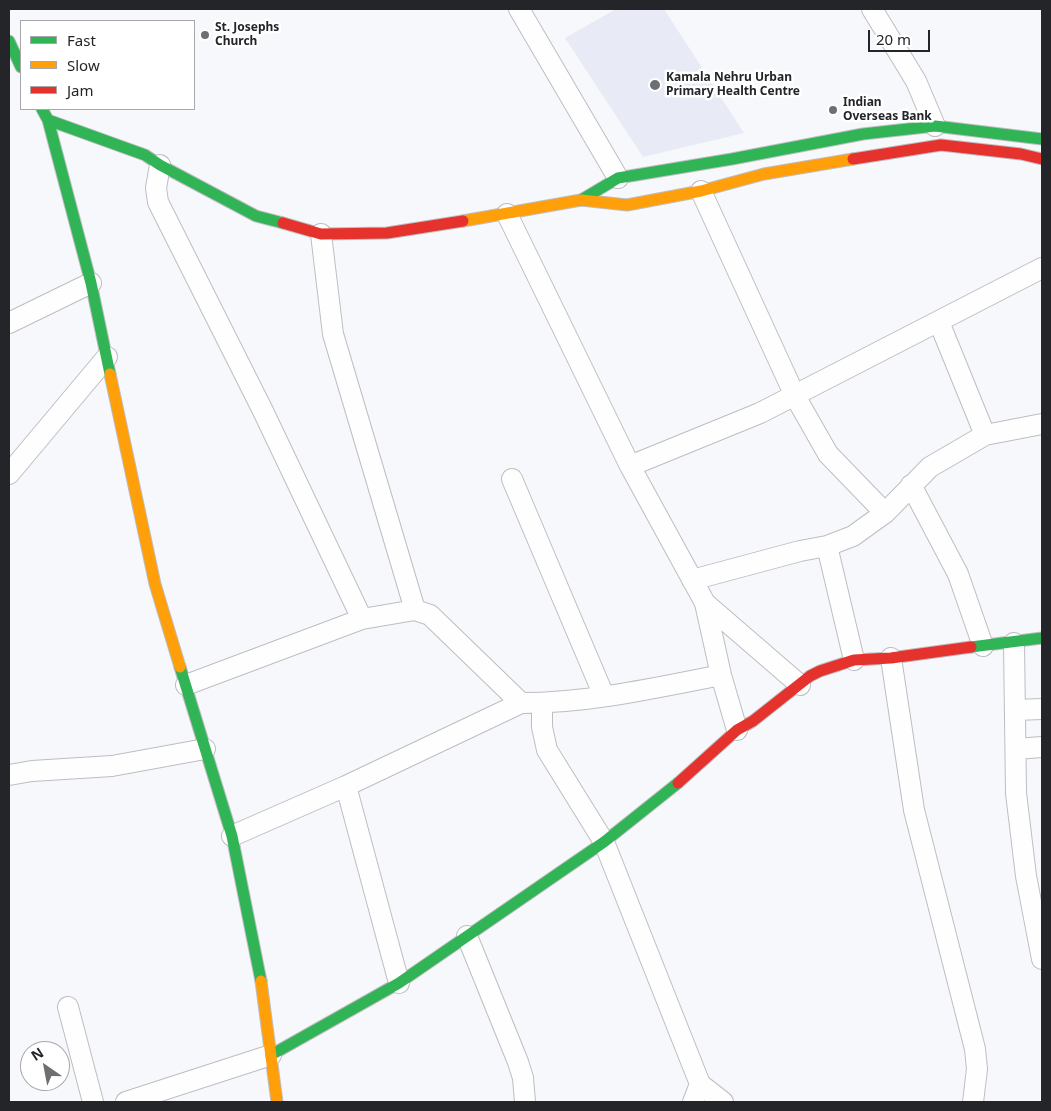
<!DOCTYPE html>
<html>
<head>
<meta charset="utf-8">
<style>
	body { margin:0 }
	#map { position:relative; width:1051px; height:1111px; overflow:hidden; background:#f7f8fc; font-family:"Noto Sans",sans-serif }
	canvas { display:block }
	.frame { position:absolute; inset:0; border:10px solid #242529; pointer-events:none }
	.legend { position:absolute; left:20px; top:20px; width:175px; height:90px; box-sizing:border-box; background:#fff; border:1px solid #a7a8a9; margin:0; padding:6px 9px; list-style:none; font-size:15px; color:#242529 }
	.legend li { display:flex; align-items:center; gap:10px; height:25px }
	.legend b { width:25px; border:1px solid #a7a8a9 }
	.north { position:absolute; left:20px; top:1041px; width:50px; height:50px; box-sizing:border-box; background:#fff; border:1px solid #a7a8a9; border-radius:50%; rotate:327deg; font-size:14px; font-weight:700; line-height:20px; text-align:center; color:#242529 }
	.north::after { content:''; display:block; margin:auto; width:18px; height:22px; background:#6e6f73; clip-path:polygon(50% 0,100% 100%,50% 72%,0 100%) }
	.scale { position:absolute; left:868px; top:30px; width:62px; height:22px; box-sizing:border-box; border:2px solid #242529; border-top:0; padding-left:6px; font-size:15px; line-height:18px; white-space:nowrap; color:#242529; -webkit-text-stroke:4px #fff; paint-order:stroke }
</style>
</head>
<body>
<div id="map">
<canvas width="1051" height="1111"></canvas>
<div class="frame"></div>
<ul class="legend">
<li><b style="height:6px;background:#30b455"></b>Fast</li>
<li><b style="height:6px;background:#ff9f0a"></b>Slow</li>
<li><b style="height:6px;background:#e5322d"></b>Jam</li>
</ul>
<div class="north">N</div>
<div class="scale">20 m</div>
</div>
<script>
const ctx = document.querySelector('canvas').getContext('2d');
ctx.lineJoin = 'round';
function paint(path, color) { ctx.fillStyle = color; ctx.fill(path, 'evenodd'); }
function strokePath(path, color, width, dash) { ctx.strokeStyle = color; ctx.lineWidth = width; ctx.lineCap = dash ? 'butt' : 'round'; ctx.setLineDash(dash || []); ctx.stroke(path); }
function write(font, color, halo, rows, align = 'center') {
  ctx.font = font + ' "Noto Sans",sans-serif'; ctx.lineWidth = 5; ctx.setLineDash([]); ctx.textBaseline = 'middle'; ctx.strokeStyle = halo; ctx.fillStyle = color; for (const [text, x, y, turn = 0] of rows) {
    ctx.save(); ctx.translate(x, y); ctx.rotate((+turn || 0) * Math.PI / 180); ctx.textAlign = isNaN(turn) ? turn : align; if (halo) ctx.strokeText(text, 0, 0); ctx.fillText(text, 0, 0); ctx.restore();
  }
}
const built = new Path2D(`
	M616,9H664L744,133L643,157L565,38Z`);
const street = new Path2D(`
	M519,9L618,178
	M872,9L916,81L935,126
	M160,165L156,188L158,202L263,411L362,619
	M701,191L795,396L828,454L885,513
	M507,214L630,466L705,603L721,675L737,730
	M321,234L333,334L415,610
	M939,322L985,435
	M9,323L91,283
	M630,466L760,413L1042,268
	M9,474L107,357
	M512,479L604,696
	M911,485L958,574L983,646
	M827,546L854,660
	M692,580L800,551L827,546L853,536L885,513L930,467L985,435L1042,424
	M705,603L800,685
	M1014,643L1016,793L1026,876L1042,959
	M891,658L914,810L975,1049L977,1069L973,1102
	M186,685L362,619L415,610L430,615L521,703C588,703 655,688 721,675
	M542,703V727L547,750L604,842L700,1084L693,1102
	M1015,710L1042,709
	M1016,749L1042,747
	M9,775L32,771L112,766L205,749
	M346,786L399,983
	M232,836L346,786L521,703
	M467,936L518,1062L523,1078L525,1102
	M68,1007L93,1102
	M700,1084L723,1102
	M126,1102L271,1055`);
const fast = new Path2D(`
	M9,41L21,67
	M42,109L48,120L91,283L110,374
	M48,120L145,155L160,165L256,216L283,223
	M581,200L618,178L732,159L863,134L935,126L1042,139
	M971,647L1042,638
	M180,667L232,836L261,981
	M271,1055L399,983L604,842L678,783`);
const slow = new Path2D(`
	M463,221L581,200L627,205L701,191L764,174L853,159
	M110,374L155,584L180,667
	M261,981L277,1102`);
const jam = new Path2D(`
	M853,159L941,145L1021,154L1042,159
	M283,223L321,234L387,233L463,221
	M678,783L737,730L753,721L810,676L820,671L854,660L891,658L971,647`);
const markers = [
	[205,35,5,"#6e6f73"],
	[655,85,6,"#6e6f73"],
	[833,110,5,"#6e6f73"]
];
const poiNames = [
	["St. Josephs",215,28],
	["Church",215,42],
	["Kamala Nehru Urban",666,78],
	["Primary Health Centre",666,92],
	["Indian",843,103],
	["Overseas Bank",843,117]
];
paint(built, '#e8ebf5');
strokePath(street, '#bebec2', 22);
strokePath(fast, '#bebec2', 13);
strokePath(slow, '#bebec2', 13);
strokePath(jam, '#bebec2', 13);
strokePath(street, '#fefeff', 20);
strokePath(fast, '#30b455', 11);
strokePath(slow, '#ff9f0a', 11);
strokePath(jam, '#e5322d', 11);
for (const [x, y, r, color] of markers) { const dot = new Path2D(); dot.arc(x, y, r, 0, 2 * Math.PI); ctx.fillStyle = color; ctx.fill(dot); strokePath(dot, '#fff', 2); }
write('bold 12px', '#242529', '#fff', poiNames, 'left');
</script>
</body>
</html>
